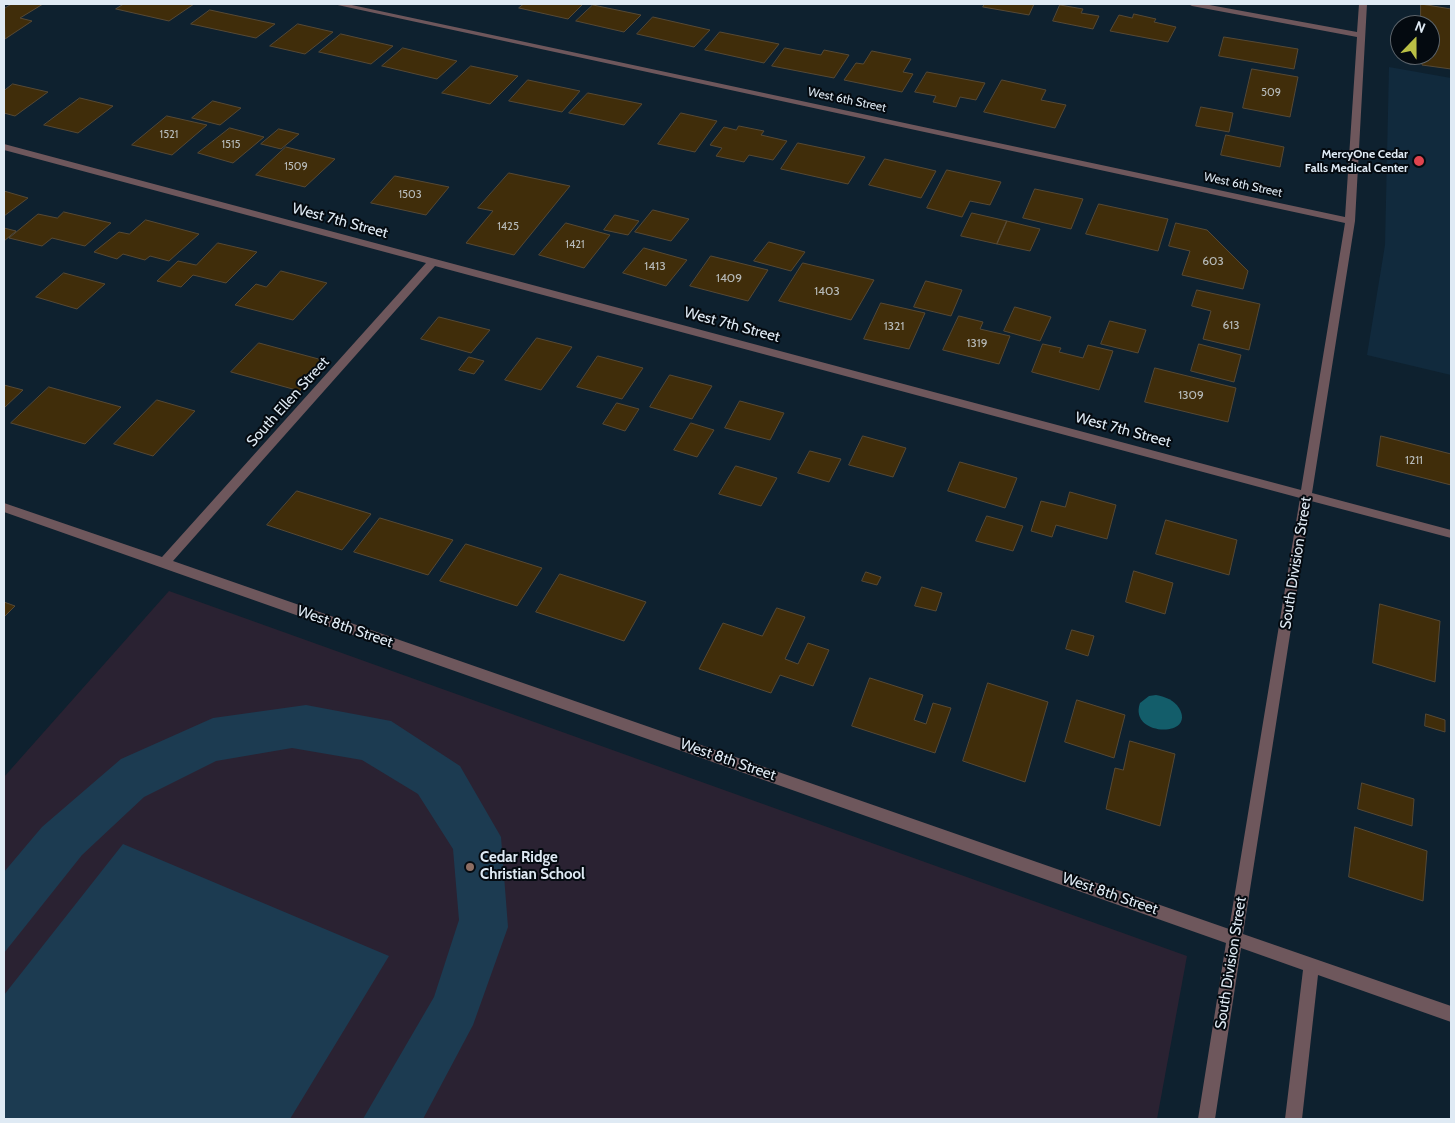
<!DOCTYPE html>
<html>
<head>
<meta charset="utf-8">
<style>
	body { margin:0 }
	#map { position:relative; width:1455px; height:1123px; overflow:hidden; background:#0e212f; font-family:Cabin,sans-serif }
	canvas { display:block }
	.frame { position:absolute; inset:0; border:5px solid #dfeaf4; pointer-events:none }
	.north { position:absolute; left:1390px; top:15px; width:50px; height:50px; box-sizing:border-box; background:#040a10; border:1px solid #5c646b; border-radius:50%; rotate:22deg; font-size:14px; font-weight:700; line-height:20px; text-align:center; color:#dfeaf4 }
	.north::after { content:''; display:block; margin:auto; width:18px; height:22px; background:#bac045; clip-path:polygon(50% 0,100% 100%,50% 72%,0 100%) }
</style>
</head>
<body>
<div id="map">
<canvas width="1455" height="1123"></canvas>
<div class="frame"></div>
<div class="north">N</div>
</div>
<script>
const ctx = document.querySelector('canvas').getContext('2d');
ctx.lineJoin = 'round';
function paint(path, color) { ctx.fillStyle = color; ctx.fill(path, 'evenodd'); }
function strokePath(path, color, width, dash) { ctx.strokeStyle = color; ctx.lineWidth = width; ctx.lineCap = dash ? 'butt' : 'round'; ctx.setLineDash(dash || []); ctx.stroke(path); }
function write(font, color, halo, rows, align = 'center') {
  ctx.font = font + ' Cabin,sans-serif'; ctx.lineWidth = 4; ctx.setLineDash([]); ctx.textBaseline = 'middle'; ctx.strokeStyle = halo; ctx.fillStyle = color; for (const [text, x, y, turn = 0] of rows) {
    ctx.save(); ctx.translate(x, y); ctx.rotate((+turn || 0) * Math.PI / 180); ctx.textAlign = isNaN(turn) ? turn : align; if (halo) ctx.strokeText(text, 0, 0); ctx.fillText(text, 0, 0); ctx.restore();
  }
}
const built = new Path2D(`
	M1389,67L1451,78V375L1367,355L1385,245Z`);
const education = new Path2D(`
	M169,591L1187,956L1157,1119H4V777Z`);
const green = new Path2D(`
	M306,705L391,721L460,766L501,837L508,927L473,1025L423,1119H363L434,997L459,920L453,849L418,794L362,760L292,748L216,761L144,797L82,855L4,953V872L42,827L121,759L213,718Z
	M123,844L389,956L290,1119H4V995Z`);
const water = new Path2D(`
	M1156,695C1166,697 1174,700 1179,708C1197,738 1128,737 1140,703L1149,696Z`);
const building = new Path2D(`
	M12,4H43L20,18L32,21L5,39L4,9Z
	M124,4H194L169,21L116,9Z
	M524,4H583L568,19L519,8Z
	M985,4H1034L1029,15L983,7Z
	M1421,4L1451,9V69L1422,65V55H1430V25H1421Z
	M593,5L641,15L624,32L576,21Z
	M1060,5L1083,9L1081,13L1099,16L1093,29L1053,21Z
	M210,10L275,24L256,38L191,24Z
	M1134,14L1156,19L1154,22L1176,27L1168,42L1110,31L1119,15L1132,18Z
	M653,17L710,30L694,47L637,34Z
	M298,24L333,32L305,54L270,46Z
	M720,32L779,44L764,63L705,50Z
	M341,34L393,46L371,64L319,52Z
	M1224,37L1298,49L1294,69L1219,56Z
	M403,48L457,61L437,79L382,66Z
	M785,48L821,55L824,50L849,55L834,78L772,66Z
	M872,51L911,59L903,72L913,74L902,92L844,80L856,63L863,64Z
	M471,66L518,76L490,104L442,93Z
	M1252,69L1298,77L1290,117L1243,108Z
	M927,72L985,83L976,100L960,97L956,107L933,102L936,96L915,92Z
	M528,80L580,91L562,112L509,101Z
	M1002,80L1046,90L1041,100L1066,105L1055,128L984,112Z
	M13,84L48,92L15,116L4,113V91Z
	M588,93L642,104L624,125L569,113Z
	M80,98L113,106L78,133L44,125Z
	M213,101L241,108L220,125L192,118Z
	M1201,107L1233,113L1229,132L1196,126Z
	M681,113L717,121L695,152L658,144Z
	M167,116L207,125L172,155L132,145Z
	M739,126L764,131L761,135L787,141L773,160L749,155L744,162L716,156L722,148L710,145L724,127L736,130Z
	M230,128L264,137L233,163L198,153Z
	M279,129L299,134L281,149L261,144Z
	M1226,135L1284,147L1280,167L1221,155Z
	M798,143L865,157L848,184L781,169Z
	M286,147L335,159L305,187L256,175Z
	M885,159L936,171L921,198L869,185Z
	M947,170L1001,182L990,205L970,201L962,217L927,208Z
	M509,173L570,186L514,255L466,243L493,211L478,208Z
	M395,176L449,187L426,215L371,203Z
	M1035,189L1083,199L1071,229L1023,218Z
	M4,191L28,198L4,216Z
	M1099,204L1168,219L1158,251L1086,234Z
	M653,210L689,219L671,241L635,232Z
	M64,212L111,223L85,246L52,238L42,246L9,238L38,214L57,218Z
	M972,213L1007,221L997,244L961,236Z
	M615,215L639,221L628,235L604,230Z
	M146,220L199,234L169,261L150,256L145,260L123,254L117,259L94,252L119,232L129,234Z
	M1007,221L1040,229L1030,251L997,244Z
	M566,223L610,235L584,268L539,255Z
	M1176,223L1207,230L1248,271L1243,289L1182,275L1190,251L1169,246Z
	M4,228L16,231L4,241Z
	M769,242L805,252L791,271L754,261Z
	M218,243L257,252L226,283L193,275L181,287L157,281L178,261L196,265Z
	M644,248L687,260L666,286L623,273Z
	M711,256L768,270L748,301L690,286Z
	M803,263L874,280L851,320L779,301Z
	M281,271L327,283L293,320L235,305L256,284L266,287Z
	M64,273L105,284L77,309L36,297Z
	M926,281L962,290L951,316L914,307Z
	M1197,290L1260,304L1249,350L1203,339L1211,311L1192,306Z
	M881,303L925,313L909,349L864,339Z
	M1015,307L1051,317L1040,341L1004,331Z
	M959,316L983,322L980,329L1010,336L999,364L943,350Z
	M439,317L490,330L471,353L421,339Z
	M1110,321L1146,330L1138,353L1101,344Z
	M537,338L572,347L541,390L505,380Z
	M259,343L326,361L300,391L231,372Z
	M1043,344L1061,348L1059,352L1083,358L1088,345L1113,351L1099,390L1032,372Z
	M1199,344L1241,355L1234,382L1191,371Z
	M598,356L643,368L622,399L577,387Z
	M469,357L484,361L474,374L459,370Z
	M1155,368L1236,388L1228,422L1145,402Z
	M670,375L712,386L692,419L650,407Z
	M4,385L23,390L4,408Z
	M49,387L121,407L85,444L11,423Z
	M157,400L195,411L153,456L114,444Z
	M740,401L784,413L770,440L725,428Z
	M617,403L639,409L625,431L603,424Z
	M691,423L714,430L697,457L674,450Z
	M863,436L906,448L893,477L849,465Z
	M1381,436L1451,454V485L1377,466Z
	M810,451L841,459L829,482L798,473Z
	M960,462L1017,478L1005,508L948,491Z
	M736,466L777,478L761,506L719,494Z
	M297,491L371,514L342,550L267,525Z
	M1070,492L1116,505L1107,539L1056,525L1052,537L1031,531L1041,501L1065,507Z
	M987,516L1023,526L1013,551L976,541Z
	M380,518L453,540L428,575L354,552Z
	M1166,520L1237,540L1229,575L1156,554Z
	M466,544L542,568L517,606L440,581Z
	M1134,571L1173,583L1165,614L1126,602Z
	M866,572L881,577L877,585L862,581Z
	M560,574L646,602L624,641L536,612Z
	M922,587L942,593L936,611L915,606Z
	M4,602L15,606L4,617Z
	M1380,604L1440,621L1435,682L1373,663Z
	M777,608L805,617L785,659L798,664L808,643L829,650L813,686L780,675L771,693L699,669L723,623L762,636Z
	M1072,630L1094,636L1088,656L1066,649Z
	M870,678L923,695L914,720L926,724L933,703L951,708L935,753L852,726Z
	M988,683L1048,702L1025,782L963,761Z
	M1077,700L1125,715L1114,758L1065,742Z
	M1426,714L1445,720V732L1425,726Z
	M1130,741L1175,754L1160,826L1106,809L1115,768L1123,770Z
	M1362,783L1414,799L1412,826L1358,809Z
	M1355,827L1427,851L1423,901L1349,877Z`);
const minor = new Path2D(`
	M333,4H347L1345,217L1357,37L1192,6L1188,4H1204L1357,32L1359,4H1367L1355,221L1312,493L1451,530V538L1311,501L1243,934L1451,1006V1022L1318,975L1302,1119H1285L1303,970L1241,948L1215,1119H1198L1226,943L4,512V503L162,557L426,263L4,150V144L1301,490L1345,223ZM435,266L1300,498L1229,929L173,561Z`);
const markers = [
	[1419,161,6,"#e0444e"],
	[470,867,5,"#8d6e63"]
];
const farNumbernames = [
	["509",1271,93],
	["1521",169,135],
	["1515",231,145],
	["1509",296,167],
	["1503",410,195],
	["1425",508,227],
	["1421",575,245]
];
const farStreetnames = [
	["West 6th Street",847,100,12],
	["West 6th Street",1243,185,12]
];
const farPoinames = [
	["MercyOne Cedar",1408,154],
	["Falls Medical Center",1408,168]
];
const numberNames = [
	["603",1213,261],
	["1413",655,266],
	["1409",729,278],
	["1403",827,291],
	["613",1231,325],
	["1321",894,326],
	["1319",977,343],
	["1309",1191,395],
	["1211",1414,460]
];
const streetNames = [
	["West 7th Street",340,221,15],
	["West 7th Street",732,325,15],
	["South Ellen Street",288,402,-48],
	["West 7th Street",1123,430,15],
	["South Division Street",1296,563,-81],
	["West 8th Street",345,627,19],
	["West 8th Street",728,760,19],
	["West 8th Street",1110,894,19],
	["South Division Street",1231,963,-81]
];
const poiNames = [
	["Cedar Ridge",480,858],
	["Christian School",480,875]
];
paint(built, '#112a3d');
paint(education, '#2a2232');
paint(green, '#1c3b51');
paint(water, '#135d6a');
paint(building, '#402d0a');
strokePath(building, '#564935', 1);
paint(minor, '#6e575c');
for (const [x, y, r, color] of markers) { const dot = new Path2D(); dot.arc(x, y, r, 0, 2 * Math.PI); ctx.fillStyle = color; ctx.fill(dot); strokePath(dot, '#040a10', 2); }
write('11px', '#b7bbba', null, farNumbernames);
write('12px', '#dfeaf4', '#040a10', farStreetnames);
write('bold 12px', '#dfeaf4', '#040a10', farPoinames, 'right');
write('12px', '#b7bbba', null, numberNames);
write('15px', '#dfeaf4', '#040a10', streetNames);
write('bold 15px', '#dfeaf4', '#040a10', poiNames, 'left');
</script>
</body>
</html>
